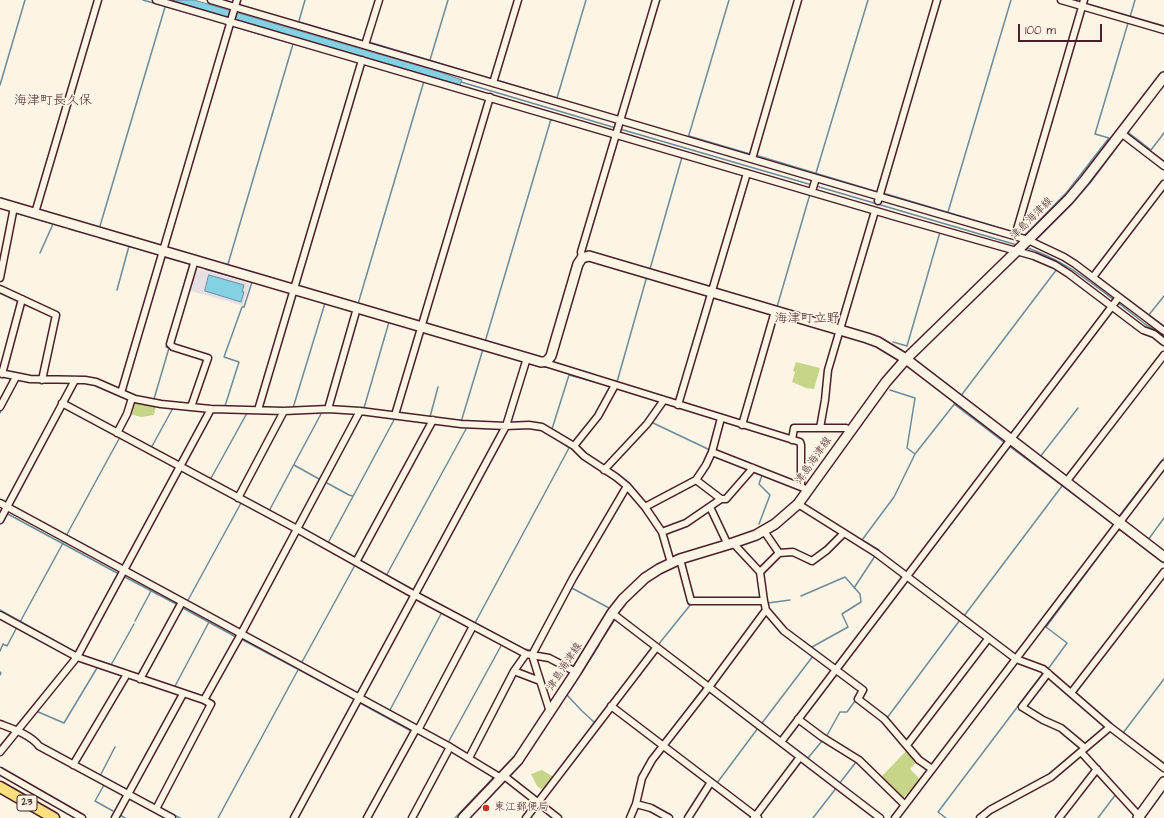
<!DOCTYPE html>
<html>
<head>
<meta charset="utf-8">
<style>
	body { margin:0 }
	#map { position:relative; width:1164px; height:818px; overflow:hidden; background:#fcf5e5; font-family:"Architects Daughter",sans-serif }
	canvas { display:block }
	.scale { position:absolute; left:1018px; top:24px; width:84px; height:18px; box-sizing:border-box; border:2px solid #4a1f2b; border-top:0; padding-left:5px; font-size:12px; line-height:14px; white-space:nowrap; color:#4a1f2b; -webkit-text-stroke:3px #fcf5e5; paint-order:stroke }
</style>
</head>
<body>
<div id="map">
<canvas width="1164" height="818"></canvas>
<div class="scale">100 m</div>
</div>
<script>
const ctx = document.querySelector('canvas').getContext('2d');
ctx.lineJoin = 'round';
function paint(path, color) { ctx.fillStyle = color; ctx.fill(path, 'evenodd'); }
function strokePath(path, color, width, dash) { ctx.strokeStyle = color; ctx.lineWidth = width; ctx.lineCap = dash ? 'butt' : 'round'; ctx.setLineDash(dash || []); ctx.stroke(path); }
function write(font, color, halo, rows, align = 'center') {
  ctx.font = font + ' "Architects Daughter","Klee One",sans-serif'; ctx.lineWidth = 3; ctx.setLineDash([]); ctx.textBaseline = 'middle'; ctx.strokeStyle = halo; ctx.fillStyle = color; for (const [text, x, y, turn = 0] of rows) {
    ctx.save(); ctx.translate(x, y); ctx.rotate((+turn || 0) * Math.PI / 180); ctx.textAlign = isNaN(turn) ? turn : align; if (halo) ctx.strokeText(text, 0, 0); ctx.fillText(text, 0, 0); ctx.restore();
  }
}
const built = new Path2D(`
	M194,268L205,271V270L250,283L243,306L188,290Z`);
const green = new Path2D(`
	M796,362L820,368L814,389L806,388L792,382L795,372L793,371Z
	M133,401L156,406L154,415L141,417L130,414Z
	M908,749L918,761L910,769L921,780L902,799L880,778Z
	M542,770L555,778L544,791L537,786L531,774Z`);
const water = new Path2D(`
	M172,0H194L440,72L462,80L460,85L235,20Z
	M209,275L244,285L242,292H244L241,302L205,291Z`);
const stream = new Path2D(`
	M143,0L226,24
	M1130,17L1135,0
	M299,21L305,0
	M299,22L364,41
	M232,26L259,34
	M262,35L333,55
	M369,42L492,79
	M430,60L448,0
	M496,80L557,98L586,0
	M461,82L616,128
	M0,85L25,0
	M550,119L612,137
	M620,129L812,185
	M1127,134L1129,133L1151,150L1164,133
	M689,136L750,154
	M688,138L729,0
	M618,139L633,143
	M755,155L878,192
	M816,173L868,0
	M816,186L1017,245
	M883,193L1014,232
	M0,208L10,211
	M948,212L1011,0
	M16,213L64,227
	M100,226L165,7
	M69,229L95,236
	M1018,233L1024,235L1026,234L1067,192L1109,138L1095,134L1128,23
	M100,238L159,255
	M1036,240L1072,204L1090,183L1123,139
	M1025,247C1061,259 1085,278 1114,300
	M40,253L53,224
	M164,257L190,264
	M228,264L293,44
	M205,269L252,282L244,307H242L224,357L239,362L225,406
	M650,269L682,157
	M117,290L129,246
	M1117,302L1145,324L1164,336
	M358,304L424,81
	M777,307L810,194
	M177,310L190,264
	M1148,316L1164,296
	M1150,316L1164,327
	M485,342L551,119
	M893,342L907,346L940,232
	M617,382L647,276
	M890,390L915,398L907,448L915,454
	M645,397L658,401
	M960,397L1057,269
	M154,399L169,348L166,347L168,343
	M954,404L1005,443
	M293,408L325,303
	M364,408L389,322
	M0,413L2,408
	M430,417L438,387
	M461,422L483,349
	M651,422L710,450
	M552,429L569,375L602,384
	M1009,446L1115,525
	M151,448L173,408
	M574,450L578,454
	M1040,457L1078,408
	M584,459L597,468
	M294,465L319,479
	M782,476L797,482
	M210,480L247,413
	M327,483L349,495L353,496
	M269,511L322,412
	M6,513L119,574
	M1120,515L1164,458
	M759,524L770,495L759,484L762,475
	M66,536L120,437
	M1147,539L1148,540L1164,518
	M328,543L395,418
	M878,551L879,550L862,540L894,497L915,454L956,402
	M123,576L178,605
	M386,576L466,429
	M570,587L609,608
	M854,588L875,556
	M801,596L845,577L860,594L861,602L842,614L848,627L812,647
	M187,602L241,503
	M768,603L790,600
	M181,607L236,637
	M0,610L75,652
	M964,616L1062,486
	M135,621L151,591
	M20,622L63,543
	M604,636L615,619
	M649,638L708,683
	M241,639L354,699
	M658,645L691,604
	M530,650L524,649L475,623L569,448L557,439
	M0,651L3,644L7,646L17,627
	M100,661L111,665L134,624
	M302,662L355,565
	M1048,669L1067,643L1046,627L1119,529L1164,563
	M0,672L1,673L0,675
	M712,685L781,738
	M174,688L209,622
	M569,692L599,645
	M567,695L581,710L595,723
	M360,703L411,731
	M390,710L442,612
	M36,712V711L64,723L97,668
	M874,715L883,722
	M887,718L960,620
	M762,723L813,656
	M22,729L26,725
	M1124,734L1123,733L1164,679
	M826,737L840,712H847L855,701H857
	M449,741L502,644
	M663,741L704,687
	M785,741L808,758L822,741L857,762L901,805
	M1137,743L1148,752
	M465,759L480,769
	M102,777L100,776L115,747
	M110,781L126,789
	M717,783L758,728
	M839,784L856,762
	M104,785L95,801L113,811
	M133,792L132,793L154,804
	M159,807L180,818
	M120,815L125,818
	M218,818L298,670
	M371,818L375,809
	M455,818L493,778L492,775
	M813,818L837,787
	M946,818L938,812L1043,673
	M1098,818L1116,794`);
const street = new Path2D(`
	M156,0L900,218L1034,256L1055,265L1069,274L1143,330L1154,334L1164,342
	M211,0L816,178
	M1061,0L1164,30
	M365,45L379,0
	M493,83L518,0
	M1121,133L1164,166
	M752,159L798,0
	M812,191L816,178L1028,240L1064,257L1075,264L1164,331
	M878,201L937,0
	M35,213L98,0
	M1015,236L1084,0
	M582,258L581,252L656,0
	M1093,277L1164,184
	M0,278L14,207
	M0,289L56,315L42,380
	M542,362L800,442L801,445V487L808,490
	M0,373L30,379L85,380L96,382L135,399L161,404L211,409L284,411L328,409L360,411L461,424L506,426L529,425L542,427L574,446L584,456L616,477L627,486L645,507L662,532L671,563
	M2,374L22,299
	M121,393L237,0
	M62,403L297,529L415,595L526,654L549,658L576,672
	M678,405L747,173
	M0,407L16,377
	M191,407L208,358L173,347L170,344L195,260
	M328,409L357,308
	M258,410L362,60
	M395,415L490,97
	M721,418L712,452L801,487
	M742,425L775,311
	M820,428L825,400L828,370L875,211
	M117,433L127,414L132,398
	M792,440L794,428H846L850,431
	M574,446L598,416L615,385
	M604,470L647,424L664,400
	M696,480L721,499
	M1066,482L1164,355
	M238,498L284,411
	M0,503L450,747L501,778
	M798,504L876,553L1016,659L1043,669L1110,727L1164,768
	M645,507L696,480L706,465L712,452
	M710,507L728,545
	M0,520L75,380
	M662,532L686,523L721,499H726L753,468
	M733,543L760,572L764,601
	M779,553L793,552L812,561L827,550L844,533
	M680,559L691,601H764L766,610L784,631L863,690L858,699L884,719L919,760L932,769
	M356,562L433,420
	M760,572L779,553L764,531
	M612,613L880,818
	M0,615L77,657L204,700L241,634L360,411
	M514,671L540,681
	M1048,673L1022,707L1043,720L1061,728L1085,748
	M140,679L182,602
	M1071,693L1164,572
	M611,706L758,818
	M550,712L532,655L573,578L627,486
	M798,719L822,737L859,760L905,805
	M0,724C13,729 31,735 39,746L172,818
	M418,730L473,626
	M781,742L1119,297
	M907,745L988,639
	M0,752L77,657L211,409
	M1081,752L1141,818
	M469,758L514,671L526,654
	M73,765L127,674
	M0,771L82,818
	M503,775L558,818
	M636,804L651,808L669,818
	M156,809L211,704L204,700
	M115,818L183,694
	M294,818L506,426L527,358
	M367,818L416,729
	M412,818L450,747
	M526,818L656,648
	M630,818L636,804L642,778L652,760L709,687L766,610
	M688,818L711,782
	M754,818L800,757
	M895,818L1164,464
	M980,818L990,810L1051,777L1110,727
	M1059,818L1097,769`);
const secondary = new Path2D(`
	M0,203L541,362C547,362 548,360 551,356L578,264L582,258L589,256L867,338L878,342L906,359L1164,557
	M463,818L518,760L576,672L612,613L623,599L645,578L659,569L680,559L733,543L756,535L775,524L798,504L886,382L906,359L1028,240L1069,199L1085,180L1164,77
	M1138,818L1164,782`);
const primary = new Path2D(`
	M0,787L54,818`);
const markers = [
	[486,808,4,"#c8321e"]
];
const shields = [
	[27,803,20]
];
const shieldNames = [
	["23",27,803]
];
const streetNames = [
	["津島海津線",1032,219,-45],
	["津島海津線",814,461,-55],
	["津島海津線",565,667,-57]
];
const poiNames = [
	["東江郵便局",494,808]
];
const quarterNames = [
	["海津町長久保",53,101],
	["海津町立野",807,319]
];
paint(built, '#e6e0e4');
paint(green, '#c7d589');
paint(water, '#84d1e3');
strokePath(water, '#6d8a99', 1);
strokePath(stream, '#6d8a99', 1.5);
strokePath(street, '#4a1f2b', 9);
strokePath(secondary, '#4a1f2b', 12);
strokePath(primary, '#4a1f2b', 13);
strokePath(street, '#fcf5e5', 6);
strokePath(secondary, '#fcf5e5', 9);
strokePath(primary, '#fce080', 10);
for (const [x, y, r, color] of markers) { const dot = new Path2D(); dot.arc(x, y, r, 0, 2 * Math.PI); ctx.fillStyle = color; ctx.fill(dot); strokePath(dot, '#fcf5e5', 1.5); }
for (const [x, y, w] of shields) { const box = new Path2D(); box.roundRect(x - w / 2, y - 8, w, 16, 3); ctx.fillStyle = '#fcf5e5'; ctx.fill(box); strokePath(box, '#4a1f2b', 1); }
write('bold 10px', '#4a1f2b', null, shieldNames);
write('11px', '#4a1f2b', '#fcf5e5', streetNames);
write('11px', '#4a1f2b', '#fcf5e5', poiNames, 'left');
write('13px', '#4a1f2b', '#fcf5e5', quarterNames);
</script>
</body>
</html>
